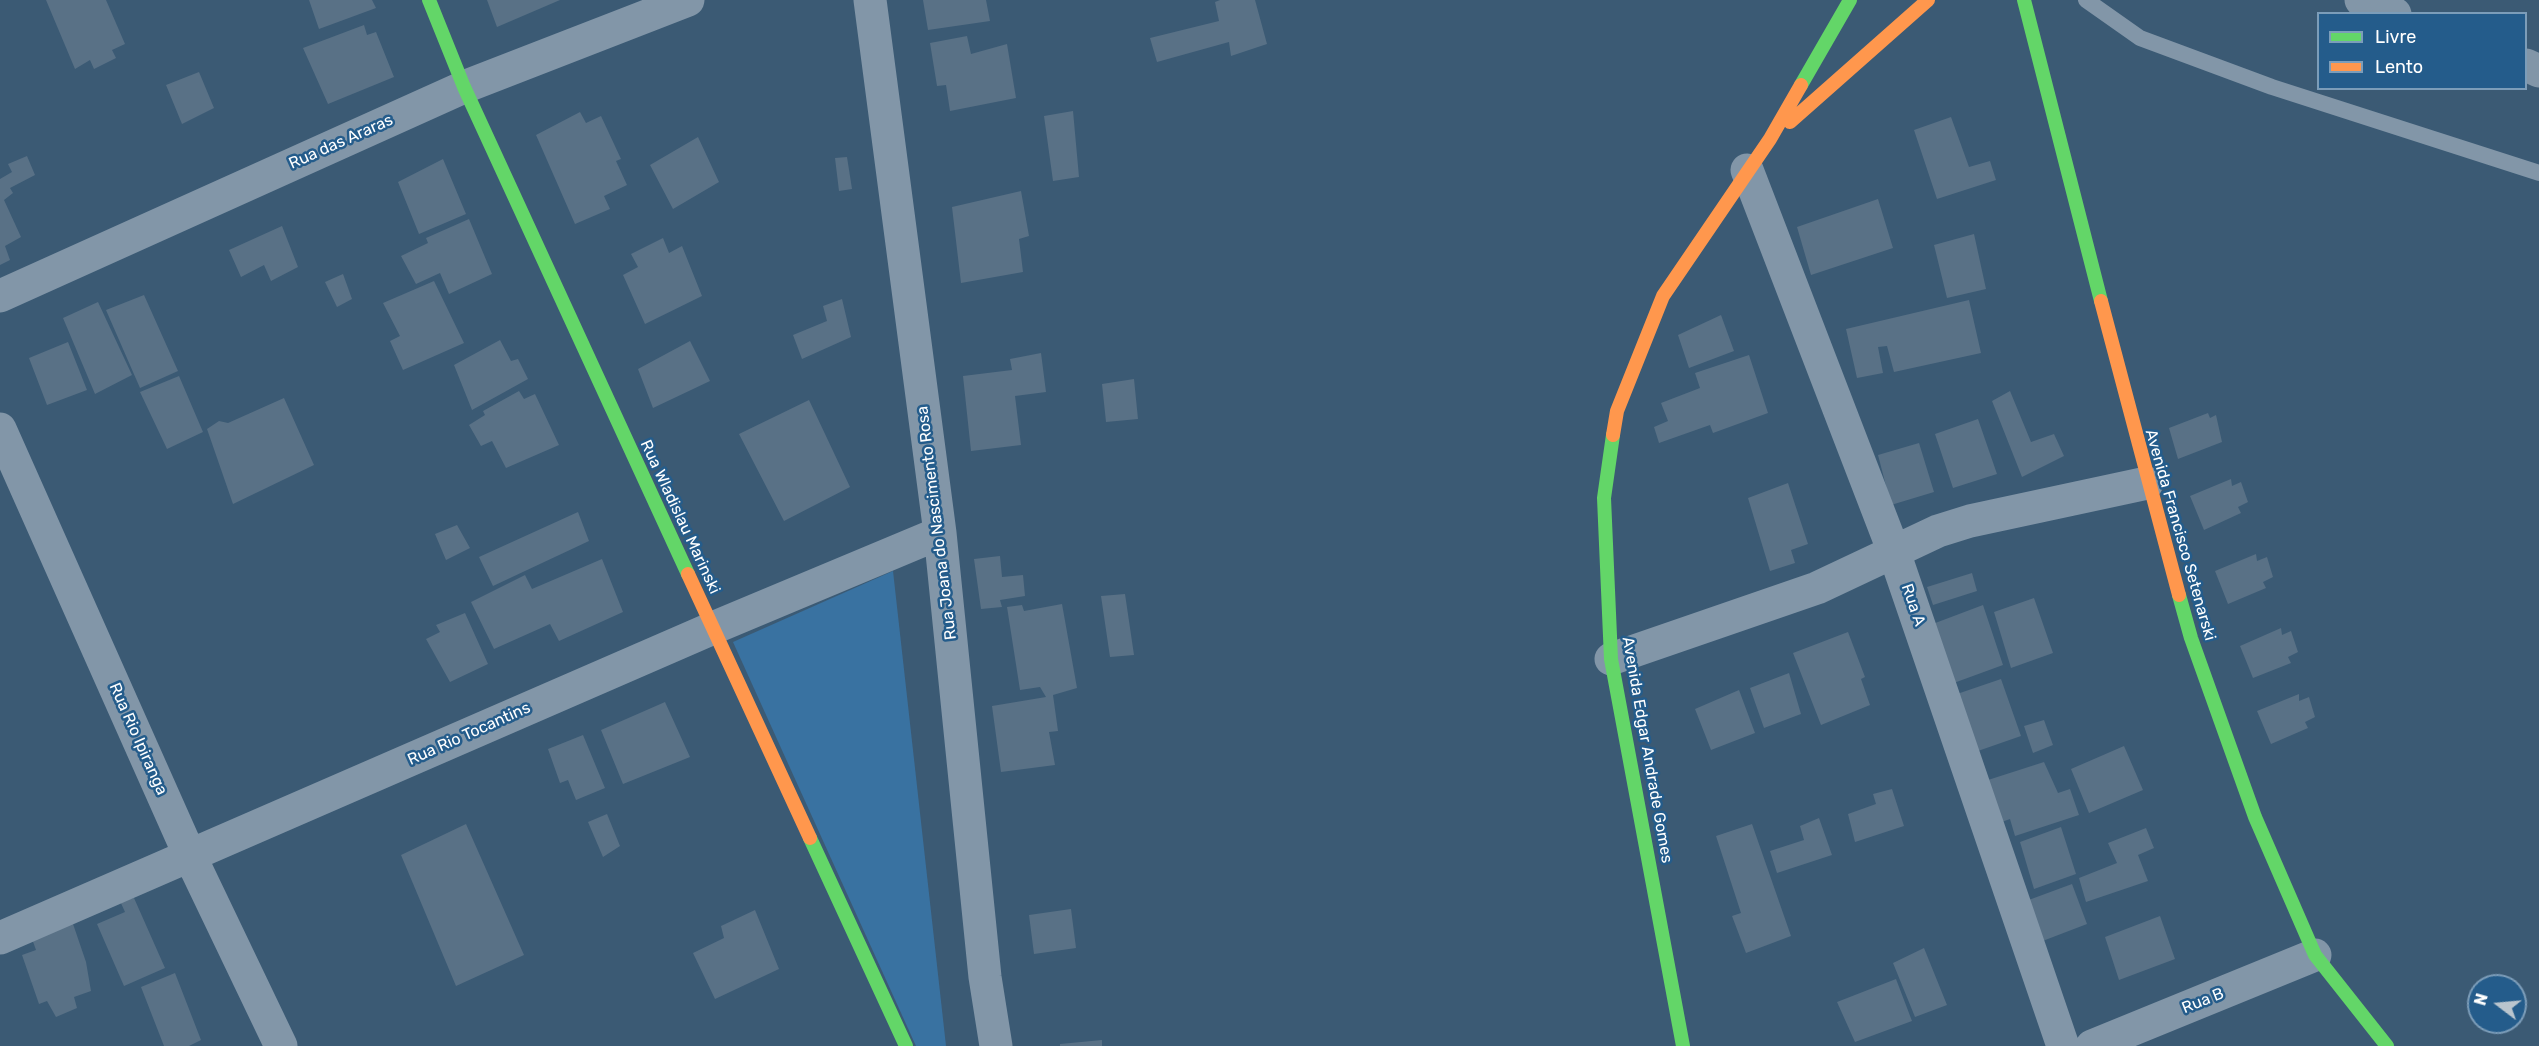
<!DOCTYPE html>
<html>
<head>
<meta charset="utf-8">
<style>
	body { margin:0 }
	#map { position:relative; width:2539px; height:1046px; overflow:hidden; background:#3b5a74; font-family:Rubik,sans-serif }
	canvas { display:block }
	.legend { position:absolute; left:2317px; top:12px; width:210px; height:78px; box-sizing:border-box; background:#245c8b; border:2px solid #7c9db9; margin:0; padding:8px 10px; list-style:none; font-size:18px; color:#fff }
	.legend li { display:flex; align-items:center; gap:12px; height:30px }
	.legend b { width:30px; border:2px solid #7c9db9 }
	.north { position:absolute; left:2467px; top:974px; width:60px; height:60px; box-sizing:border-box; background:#245c8b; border:2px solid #7c9db9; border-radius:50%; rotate:286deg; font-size:16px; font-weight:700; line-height:24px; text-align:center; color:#fff }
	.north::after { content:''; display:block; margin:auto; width:21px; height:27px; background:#bac5ce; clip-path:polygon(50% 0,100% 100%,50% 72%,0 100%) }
</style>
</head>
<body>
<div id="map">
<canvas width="2539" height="1046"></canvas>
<ul class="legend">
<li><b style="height:8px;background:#63d668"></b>Livre</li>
<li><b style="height:8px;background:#ff974d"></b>Lento</li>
</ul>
<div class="north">N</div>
</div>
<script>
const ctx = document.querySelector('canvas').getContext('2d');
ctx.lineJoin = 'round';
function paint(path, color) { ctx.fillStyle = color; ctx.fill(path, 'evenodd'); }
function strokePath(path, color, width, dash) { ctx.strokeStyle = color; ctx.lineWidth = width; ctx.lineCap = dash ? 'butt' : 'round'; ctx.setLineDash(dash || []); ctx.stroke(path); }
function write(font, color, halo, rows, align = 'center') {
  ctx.font = font + ' Rubik,sans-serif'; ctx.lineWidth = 5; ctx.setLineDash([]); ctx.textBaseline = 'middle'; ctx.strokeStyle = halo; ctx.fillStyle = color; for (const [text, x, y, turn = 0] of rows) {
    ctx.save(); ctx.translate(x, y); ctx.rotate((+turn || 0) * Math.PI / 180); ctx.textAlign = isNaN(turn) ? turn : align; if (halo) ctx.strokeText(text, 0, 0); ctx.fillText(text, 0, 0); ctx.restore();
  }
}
const green = new Path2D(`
	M893,571L946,1046H916L733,642Z`);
const building = new Path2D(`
	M46,0H106L125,44L112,50L116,58L94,69L90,60L75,69Z
	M309,0H372L376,8L319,29Z
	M487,0H560L497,27Z
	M923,0H986L990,21L928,30Z
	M1220,0H1255L1267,44L1231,56L1229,42L1157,62L1150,38L1219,21L1215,2Z
	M364,25L367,35L376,32L394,77L328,104L303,48Z
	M967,36L971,54L1007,44L1016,98L950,111L946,85L937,86L930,43Z
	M199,72L214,108L182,124L166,85Z
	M1073,111L1079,177L1053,181L1044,116Z
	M580,112L586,123L601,116L621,159L616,161L627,185L604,196L610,209L575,224L536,135Z
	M1951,117L1969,167L1990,161L1996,180L1937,199L1914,130Z
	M698,137L719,182L673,209L650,165Z
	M27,156L35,175L10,188L13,193L4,200L21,237L5,246L10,260L0,265V179L12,172L8,164Z
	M847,157L852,189L839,191L835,158Z
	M443,159L466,214L419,234L398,182Z
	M1021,191L1029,236L1019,239L1023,272L961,283L952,207Z
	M1878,199L1893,248L1811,275L1797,227Z
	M469,219L492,274L449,294L440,273L416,284L401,256L428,243L426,238Z
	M282,226L298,267L271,281L264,265L241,277L229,250Z
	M1974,234L1986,289L1947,298L1934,245Z
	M663,238L669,253L682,246L702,296L645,324L623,275L638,267L631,254Z
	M343,274L352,299L337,307L325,282Z
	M434,281L464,343L403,370L390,341L400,336L383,303Z
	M144,295L178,371L140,388L106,310Z
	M842,299L851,337L802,359L793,335L827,321L823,306Z
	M1969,300L1981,353L1894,372L1887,346L1878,347L1883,373L1857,378L1846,329Z
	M98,302L132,375L95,394L63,318Z
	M1721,315L1734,351L1689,368L1678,335Z
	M500,340L511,361L518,359L528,379L472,410L454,365Z
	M690,341L710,381L653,408L638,369Z
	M68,342L87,390L47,405L29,358Z
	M1041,353L1046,392L1015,396L1021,445L971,451L963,376L1012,370L1010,359Z
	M1749,355L1768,413L1713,433L1710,425L1659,443L1654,427L1668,421L1661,403L1700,388L1695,373Z
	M179,376L203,432L167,449L140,392Z
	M1134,379L1138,419L1106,422L1102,384Z
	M519,391L524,399L535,394L559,445L506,468L492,441L481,446L469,425L485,415L483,411Z
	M2010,391L2031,442L2054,434L2064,456L2022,477L1992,401Z
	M284,398L314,465L233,504L207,429L219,421L228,423Z
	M809,400L850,487L784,521L739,434Z
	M2208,413L2210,418L2216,415L2222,442L2178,459L2169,428Z
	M1978,419L1997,474L1953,488L1935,434Z
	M1919,443L1934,492L1891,505L1878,455Z
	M2231,479L2232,486L2241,482L2248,502L2238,507L2241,513L2204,530L2190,496Z
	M1788,483L1808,544L1791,550L1795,563L1770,571L1748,498Z
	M578,512L589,541L493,586L479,557Z
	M457,525L470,548L446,560L435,534Z
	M2256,554L2257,561L2267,557L2273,577L2263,582L2266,588L2228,604L2215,571Z
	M1000,556L1002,577L1023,575L1025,596L1000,600L1002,607L981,609L974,559Z
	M602,559L623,612L559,641L550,624L494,649L471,602L525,575L532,589Z
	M1972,573L1977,591L1933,605L1927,587Z
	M1125,594L1134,655L1110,657L1101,596Z
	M2034,598L2053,653L2011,668L1994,612Z
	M1062,604L1077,688L1053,695L1058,731L1049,732L1055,765L1001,772L992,706L1046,697L1040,687L1020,690L1007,607L1022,605L1024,611Z
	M1983,605L2003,665L1951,684L1930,625Z
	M465,613L488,664L450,682L426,639L440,632L436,625Z
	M2281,628L2282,635L2291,631L2298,652L2288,657L2291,663L2253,678L2240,646Z
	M1848,632L1865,677L1861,679L1870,705L1821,725L1793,653Z
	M1789,673L1801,714L1764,728L1750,688Z
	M2001,679L2021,736L1975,752L1957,694Z
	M1739,690L1755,733L1711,750L1695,709Z
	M2299,694V701L2309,697L2315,717L2305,722L2308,728L2271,744L2257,711Z
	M665,702L690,757L623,784L601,730Z
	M2044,720L2053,745L2033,753L2024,726Z
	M583,735L605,788L576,800L568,780L560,783L548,749Z
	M2124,746L2143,790L2089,813L2071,769Z
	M2044,762L2058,793L2070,789L2079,815L2015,836L2010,819L1999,823L1988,780Z
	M1892,789L1904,826L1855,842L1848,814L1876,804L1873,794Z
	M607,814L620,846L603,857L588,822Z
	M1819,818L1832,855L1777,873L1770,851L1804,840L1800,826Z
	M466,824L524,955L456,986L401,855Z
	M1752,824L1791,936L1746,953L1732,916L1741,913L1716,836Z
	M2061,827L2076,874L2034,889L2020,842Z
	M2146,828L2154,848L2138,855L2148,881L2086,902L2079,878L2117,863L2108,843Z
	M2072,884L2087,924L2040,942L2026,901Z
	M134,898L165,968L124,986L97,924L125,912L120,901Z
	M1071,909L1076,948L1034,954L1029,915Z
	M755,910L779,969L715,999L693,953L724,938L721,926Z
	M2160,916L2175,959L2119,980L2105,937Z
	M72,921L86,962L91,991L74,997L77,1008L56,1017L47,1001L39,1004L22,955L36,950L31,936Z
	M1924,948L1947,1005L1915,1017L1893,963Z
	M175,973L201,1040L189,1046H164L141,987Z
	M1896,979L1912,1021L1855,1042L1837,1002Z
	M1102,1040V1046H1060V1044Z`);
const lane = new Path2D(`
	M2086,0L2140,38L2272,87L2539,173`);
const street = new Path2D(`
	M870,0L940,533L985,977L996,1046
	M2361,0L2395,14
	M2526,65L2539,71
	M1747,170L1894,552L2063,1046
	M0,296L464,87L688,0
	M0,429L190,856L281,1046
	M1611,659L1817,588L1938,531L1970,521L2147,483
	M0,938L713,628L940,533
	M2092,1046L2315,955`);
const fast = new Path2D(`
	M429,0L464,87L688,574
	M2024,0L2101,301
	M1801,85L1850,0
	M1613,435L1604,498L1611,659L1683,1046
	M2179,595L2191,638L2255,817L2315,955L2387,1046
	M810,838L906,1046`);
const slow = new Path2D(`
	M1790,122L1928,0
	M2101,301L2179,595
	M1613,435L1617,411L1663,296L1770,139L1801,85
	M688,574L810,838`);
const streetNames = [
	["Rua das Araras",341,142,-24],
	["Rua Wladislau Marinski",680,517,65],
	["Rua Joana do Nascimento Rosa",937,523,-97],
	["Avenida Francisco Setenarski",2180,535,74],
	["Rua A",1913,605,71],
	["Rua Rio Tocantins",469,734,-24],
	["Rua Rio Ipiranga",138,739,66],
	["Avenida Edgar Andrade Gomes",1647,750,80],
	["Rua B",2203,1001,-22]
];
paint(green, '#3972a1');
paint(building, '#597186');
strokePath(lane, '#8296a8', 16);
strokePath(street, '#8296a8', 33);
strokePath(fast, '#63d668', 14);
strokePath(slow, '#ff974d', 14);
write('16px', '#fff', '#245c8b', streetNames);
</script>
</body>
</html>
